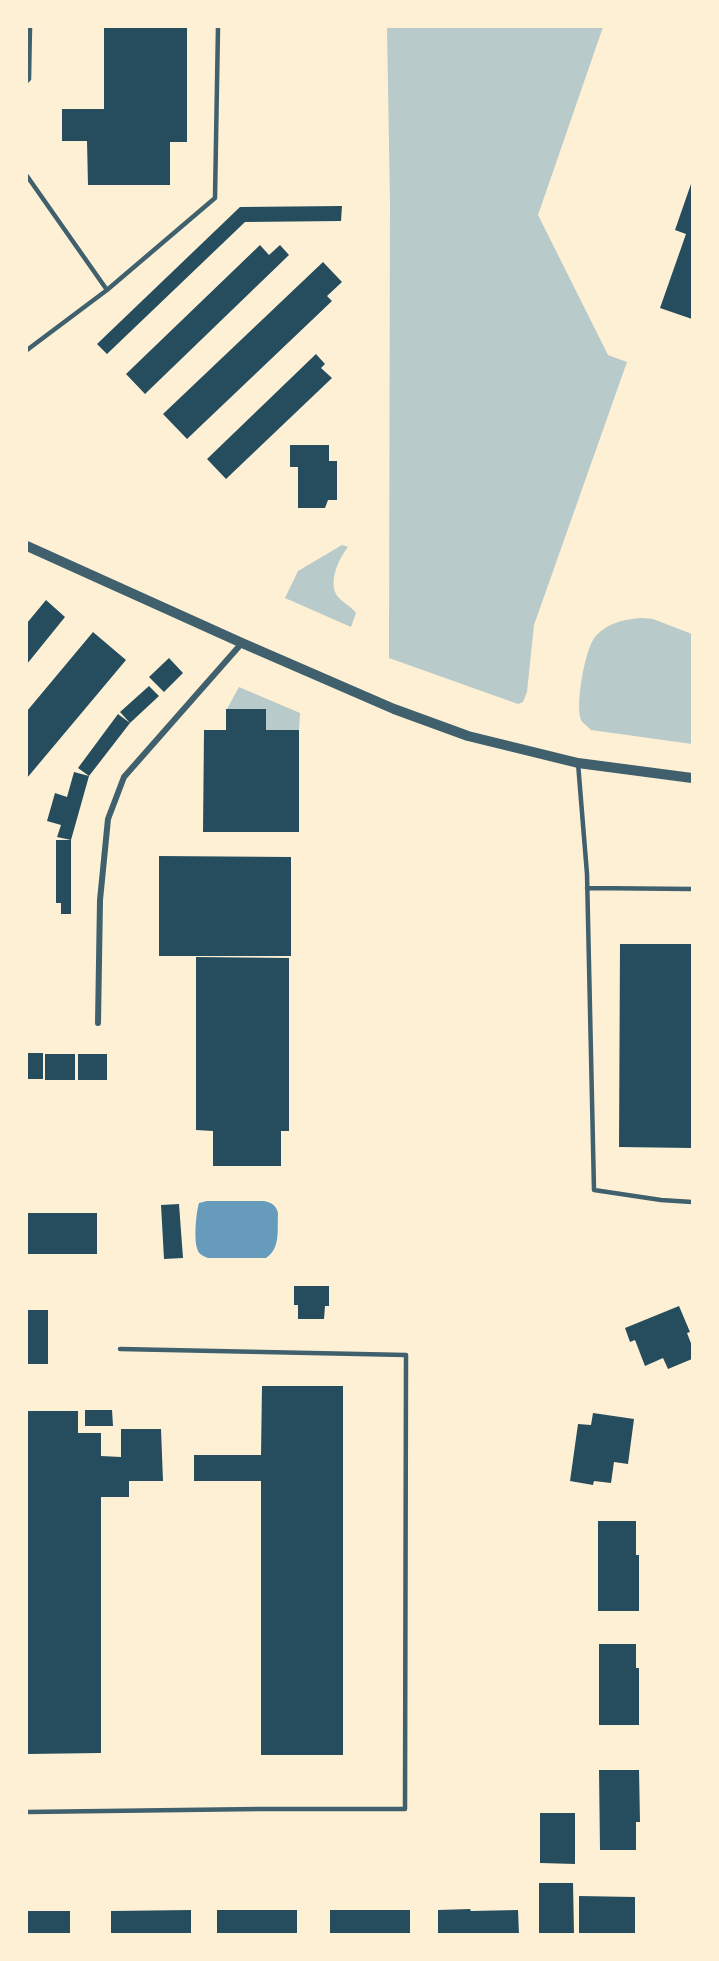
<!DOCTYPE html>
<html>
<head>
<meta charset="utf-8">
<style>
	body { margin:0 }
	#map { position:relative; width:719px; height:1961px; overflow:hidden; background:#fdf0d5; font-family:Karla,sans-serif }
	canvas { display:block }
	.frame { position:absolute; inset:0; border:28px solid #fdf0d5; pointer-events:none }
</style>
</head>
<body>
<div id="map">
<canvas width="719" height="1961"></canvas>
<div class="frame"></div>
</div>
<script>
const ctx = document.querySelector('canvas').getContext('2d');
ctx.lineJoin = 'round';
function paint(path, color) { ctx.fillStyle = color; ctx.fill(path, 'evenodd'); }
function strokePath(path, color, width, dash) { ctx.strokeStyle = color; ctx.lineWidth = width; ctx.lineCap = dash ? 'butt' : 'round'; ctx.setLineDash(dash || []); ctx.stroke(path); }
const green = new Path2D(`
	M387,27H603L538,215L608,355L627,362L534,625L527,692L523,702L518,704L389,658L390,203Z
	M342,545L348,547C339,558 327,583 338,597C343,603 351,606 356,613L351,627L285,598L298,571Z
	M642,618L653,619L692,634V744L591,730C588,727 583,723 581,720C575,705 585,649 595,637C607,623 625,619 642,618Z
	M239,687L300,713L299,730H266V709H227Z`);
const water = new Path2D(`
	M207,1201H264C272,1203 276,1205 278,1213C277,1230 281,1248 266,1258H208C203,1256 198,1254 197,1248C194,1239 196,1213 199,1203Z`);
const building = new Path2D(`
	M104,27H187V142H170V185H88L87,141H62V109H104Z
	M692,181V319L660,308L686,234L675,230Z
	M342,206L341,221L245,222L107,354L97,344L240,207Z
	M260,245L269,255L280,245L289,255L145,394L126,374Z
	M323,262L342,282L327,296L332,301L187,439L163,414Z
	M316,354L325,364L321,368L332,378L226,479L207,459Z
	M290,445H329V461H337V500H328L325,508H298V467H290Z
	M46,600L65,617L27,664V623Z
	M93,632L126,660L27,778V711Z
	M169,658L183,673L164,692L149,677Z
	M149,686L159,696L130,723L89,776L78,768L118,714L130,723L120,712Z
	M226,709H266V730H299V832H203L204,730H226Z
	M74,772L89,776L71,840L57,837L61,825L47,821L55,793L67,797Z
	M56,840H71V914H61V903H56Z
	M159,856L291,857V956H159Z
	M620,944H692V1148L619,1147Z
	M196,957L289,958V1131H281V1166H213V1131L196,1130Z
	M27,1053H43V1079H27Z
	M45,1054H75V1080H45Z
	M78,1054H107V1080H78Z
	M179,1204L183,1258L164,1259L161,1205Z
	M27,1213H97V1254H27Z
	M294,1286H329V1306H325L324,1319H298V1305H294Z
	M679,1306L690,1332L687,1333L692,1346V1359L668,1369L663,1358L645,1366L635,1340L630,1342L625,1328Z
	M27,1310H48V1364H27Z
	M262,1386H343V1755H261V1481H194V1455H261Z
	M85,1410H112L113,1426H85Z
	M27,1411H78V1433H101V1456L121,1457V1429H161L163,1481H129V1497H101V1753L27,1754Z
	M593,1413L634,1419L628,1464L614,1462L611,1483L594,1481L593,1485L570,1481L578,1424L591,1425Z
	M598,1521H636V1555H639V1611H598Z
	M599,1644H636V1668H639V1725H599Z
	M599,1770H639L640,1822H636V1850H600Z
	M540,1813H575V1864L540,1863Z
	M539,1883H573L574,1934H539Z
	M579,1896L635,1897V1934H579Z
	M470,1909L471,1911L518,1910L519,1934H438V1910Z
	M191,1910V1934H111V1911Z
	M217,1910H297V1934H217Z
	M330,1910H410V1934H330Z
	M27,1911H70V1934H27Z`);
const service = new Path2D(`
	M27,81L29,79L30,27
	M27,176L107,290L27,350
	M107,290L215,198L218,27
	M578,763L587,874L594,1190L661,1200L692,1202
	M587,888L692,889
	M27,1812L259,1809H405L406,1355L120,1349`);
const minor = new Path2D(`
	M98,1023L100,900L108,819L124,777L242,643`);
const tertiary = new Path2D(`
	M27,546L242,643L394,709L468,736L578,763L692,778`);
paint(green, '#b9caca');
paint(water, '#669bbc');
paint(building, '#264d5e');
strokePath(service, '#3f606c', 4.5);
strokePath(minor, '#3f606c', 6);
strokePath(tertiary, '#3f606c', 10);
</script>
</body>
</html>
